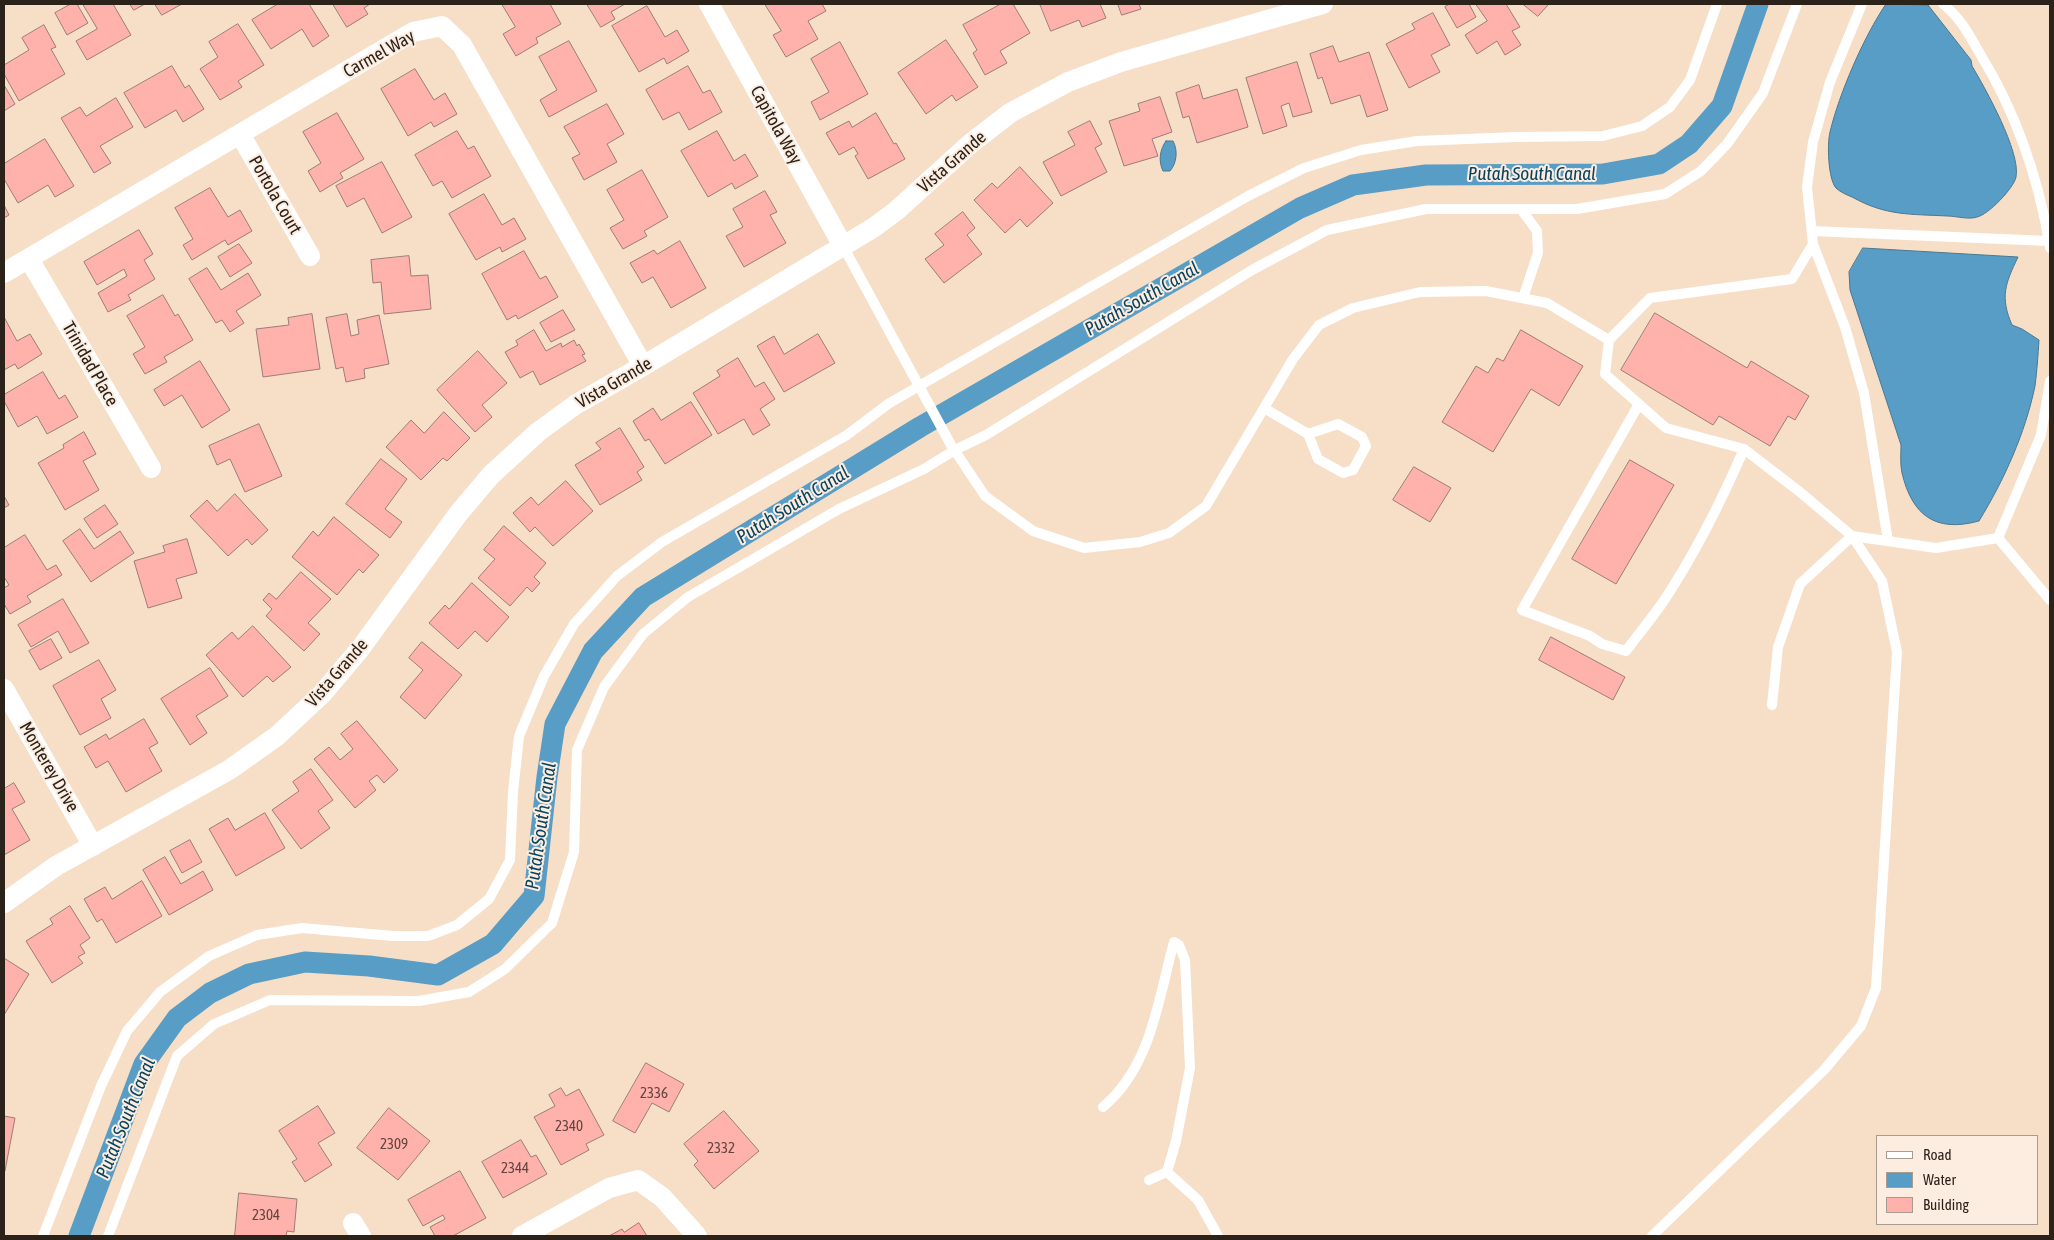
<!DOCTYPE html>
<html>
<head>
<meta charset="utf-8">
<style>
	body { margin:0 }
	#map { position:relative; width:2054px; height:1240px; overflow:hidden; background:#f7dec7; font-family:"Asap Condensed",sans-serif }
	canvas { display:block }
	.frame { position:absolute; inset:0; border:5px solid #2b221a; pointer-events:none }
	.legend { position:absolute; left:1876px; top:1135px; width:162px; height:90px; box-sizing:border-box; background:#fcede0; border:1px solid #a89c91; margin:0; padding:6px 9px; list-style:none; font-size:15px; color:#2b221a }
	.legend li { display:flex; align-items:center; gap:10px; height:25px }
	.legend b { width:25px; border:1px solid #a89c91 }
</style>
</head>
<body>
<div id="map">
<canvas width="2054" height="1240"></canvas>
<div class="frame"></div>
<ul class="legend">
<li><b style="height:6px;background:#fff"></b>Road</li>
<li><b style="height:14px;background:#579dc5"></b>Water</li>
<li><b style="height:14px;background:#ffb1ab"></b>Building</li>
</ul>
</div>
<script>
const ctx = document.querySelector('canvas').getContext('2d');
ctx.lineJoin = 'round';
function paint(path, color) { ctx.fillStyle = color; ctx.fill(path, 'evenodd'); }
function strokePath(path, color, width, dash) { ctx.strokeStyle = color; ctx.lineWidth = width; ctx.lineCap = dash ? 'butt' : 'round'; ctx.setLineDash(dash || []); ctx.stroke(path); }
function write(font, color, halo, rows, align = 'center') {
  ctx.font = font + ' "Asap Condensed",sans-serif'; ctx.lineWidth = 4; ctx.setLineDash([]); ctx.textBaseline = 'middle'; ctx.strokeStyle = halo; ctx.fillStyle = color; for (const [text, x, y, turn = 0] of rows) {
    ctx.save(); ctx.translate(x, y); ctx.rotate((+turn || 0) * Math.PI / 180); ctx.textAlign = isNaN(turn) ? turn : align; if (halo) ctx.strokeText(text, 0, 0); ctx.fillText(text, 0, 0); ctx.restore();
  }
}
const water = new Path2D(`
	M1886,4L1928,5L1971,60L1972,66C1985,88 2021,152 2016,177C2014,188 1988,215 1977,217C1969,220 1956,216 1947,216C1910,214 1886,216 1852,197C1847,195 1840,192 1836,188C1828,179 1827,143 1830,132C1839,94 1864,36 1886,4Z
	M1166,141H1173C1178,150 1177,163 1170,171H1163C1158,161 1160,149 1166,141Z
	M1863,248L2018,257C2005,284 2000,297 2012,325L2022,329L2039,340C2038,355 2037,371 2035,386C2025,434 2004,480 1979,521C1935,533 1912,515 1902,473C1900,464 1901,454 1901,445L1850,290L1849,272Z`);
const canal = new Path2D(`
	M79,1236L144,1064L177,1018L210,993L249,974L305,962L369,966L438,975L493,944L534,896L547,777L555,724L593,651L643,597L920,427L1300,208L1353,185L1426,175L1603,174L1659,164L1689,144L1722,106L1758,4`);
const building = new Path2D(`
	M71,4H77L88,23L67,35L55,13Z
	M83,4H113L131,35L87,60L76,41L97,29Z
	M130,4H145L134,10Z
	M155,4H182L162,15Z
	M278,4H309L329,36L313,47L302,29L271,49L252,20Z
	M333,4H370L364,8L368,14L347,27Z
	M502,4H550L561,24L536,38L538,43L516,56L503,34L515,27Z
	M587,4H625L611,12L615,19L601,27Z
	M765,4H822L826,11L808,21L818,39L786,57L773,35L781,31Z
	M1001,4H1013L1030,33L1000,51L1007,63L985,75L973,53L977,50L963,25Z
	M1040,4H1100L1106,18L1082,27L1079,20L1051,31Z
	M1118,4H1139L1141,9L1122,15Z
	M1450,4H1469L1476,17L1457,28L1445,7Z
	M1476,4H1506L1520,27L1512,31L1521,45L1505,55L1497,41L1477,54L1465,35L1487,21Z
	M1523,4H1549L1538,16Z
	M647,6L665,37L677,30L689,51L667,64L664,58L639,72L612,26Z
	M1433,13L1450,45L1431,55L1440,72L1409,88L1386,44L1415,29L1412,24Z
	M238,24L264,65L238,81L242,87L220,100L200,69L218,57L209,42Z
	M44,25L56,47L51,49L65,74L19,101L4,74V65L29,50L22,38Z
	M946,40L978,87L956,101L952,95L926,114L898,73Z
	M569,41L597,91L549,117L540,100L557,90L539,57Z
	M840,42L868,94L820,120L811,102L829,92L811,59Z
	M1333,46L1339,62L1369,52L1388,110L1367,117L1360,95L1331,104L1322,77L1318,79L1310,54Z
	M1297,62L1312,112L1293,117L1289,103L1281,106L1287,126L1263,134L1246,78Z
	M172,66L185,88L189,85L204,109L183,122L176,110L145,128L124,93Z
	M688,66L703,93L710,90L722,112L689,130L679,112L663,120L646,90Z
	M415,69L434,100L445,93L457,114L434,127L431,122L408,136L381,89Z
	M4,85L15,104L4,111Z
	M1199,85L1203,99L1237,89L1248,127L1197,143L1189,116L1183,118L1176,93Z
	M1160,97L1172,132L1152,139L1158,156L1124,166L1109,121L1140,111L1138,104Z
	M116,98L133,127L100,146L111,163L94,173L61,118L80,107L86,116Z
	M607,104L624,134L607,144L617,162L584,180L572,158L580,154L564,127Z
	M337,113L364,159L340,173L343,178L320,192L308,171L321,163L303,132Z
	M876,113L894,144L896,143L905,159L868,179L855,156L858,154L854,147L839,155L826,133L849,121L852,127Z
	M1090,121L1102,144L1095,148L1107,172L1061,196L1043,162L1075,145L1068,132Z
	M457,131L468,149L474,146L491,176L452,198L442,181L433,186L415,155Z
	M717,131L734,161L745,154L758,176L735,189L732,183L708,197L681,151Z
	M45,139L74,186L55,197L48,185L18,203L4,179V164Z
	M382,162L412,217L382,233L364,198L347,207L336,186Z
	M1020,167L1053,203L1027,227L1020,219L1005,233L974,200L992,183L997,188Z
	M642,170L668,217L644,231L647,236L623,249L610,228L624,220L607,190Z
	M210,188L228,217L240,210L252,231L228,245L225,240L192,260L183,245L193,239L175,208Z
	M765,191L777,212L770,215L786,243L744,267L726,236L743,227L733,209Z
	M484,194L502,225L514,218L526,239L502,252L500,247L476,260L449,214Z
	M4,205L9,215L4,218Z
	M963,212L975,228L967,235L982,254L944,283L925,259L944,245L935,234Z
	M139,230L153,254L144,260L155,279L128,295L131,300L108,312L98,293L127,276L124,269L97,285L84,262Z
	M680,241L706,288L671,308L653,277L642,283L630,263L654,250L657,254Z
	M239,244L252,263L230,277L218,257Z
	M524,251L540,279L546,276L558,297L518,319L516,315L507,320L482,274Z
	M409,256L411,276L428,275L431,309L384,314L381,282L373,283L371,260Z
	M207,268L221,290L248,273L261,295L236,311L244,323L230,332L222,320L216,323L189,279Z
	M163,295L175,316L178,314L193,340L164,357L167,362L145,374L133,354L145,347L127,316Z
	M563,310L575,330L551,342L540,323Z
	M1655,313L1747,368L1751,361L1809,396L1795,420L1788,416L1770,446L1719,416L1713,425L1621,370Z
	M312,314L320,369L263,377L256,329L289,325L288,318Z
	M347,314L351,336L359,334L357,320L379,315L389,364L364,369L365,378L346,382L343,367L336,369L326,318Z
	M4,317L17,341L30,334L42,354L18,369L15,364L4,370Z
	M534,330L546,351L561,343L562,347L574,340L577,346L579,344L585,354L582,355L586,361L540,385L533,371L520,378L505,352L518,345L516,341Z
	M1521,330L1583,366L1559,406L1531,389L1493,452L1442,422L1476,366L1488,373L1497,358L1503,361Z
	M818,334L835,363L784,392L757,346L774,336L784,354Z
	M478,351L507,383L482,405L492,417L475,432L437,390Z
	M738,358L755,387L764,382L775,399L760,409L770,425L753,435L744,419L718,434L693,393L720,376L717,371Z
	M200,361L230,410L202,428L182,395L164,406L154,390Z
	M43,372L59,399L65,395L78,417L47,434L37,416L18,427L4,401V395Z
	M691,402L712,435L665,464L649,439L645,441L633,421L653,408L661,420Z
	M444,412L470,438L447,461L443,458L421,480L386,447L411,420L424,433Z
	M259,424L282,476L245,492L230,459L217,465L209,446Z
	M620,428L644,467L637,472L642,480L600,505L575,465L601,449L596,443Z
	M84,432L96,454L83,461L99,490L65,510L38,463L64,448L63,445Z
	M381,459L407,479L385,509L402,522L390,538L346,504Z
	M1630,460L1674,485L1616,584L1572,559Z
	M1414,467L1451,488L1430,522L1393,500Z
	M566,481L593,511L553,546L535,527L530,532L513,513L531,497L538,505Z
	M235,494L268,530L252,545L247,539L228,556L190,516L207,500L217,511Z
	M4,496L9,505L4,508Z
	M105,505L118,524L97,538L84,519Z
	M334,517L379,555L363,573L359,569L337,595L292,557L313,531L318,536Z
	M504,526L546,563L534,577L540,583L532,592L527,587L510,606L478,578L495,559L484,550Z
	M80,529L94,549L120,531L134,553L91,582L63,541Z
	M25,535L47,570L56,565L62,575L27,596L31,602L10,614L4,604V588L9,585L4,577V548Z
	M187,539L197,573L176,579L182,598L148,608L134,561L165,552L163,546Z
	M301,572L331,599L308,623L320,634L304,651L266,616L272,609L263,600L269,593L276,599Z
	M472,583L509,617L487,642L475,631L458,649L429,623L445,605L449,609Z
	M63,599L89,643L70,653L58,631L31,647L18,625Z
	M253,626L291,667L273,682L267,676L243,697L206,655L232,632L238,639Z
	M1551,637L1625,677L1613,700L1539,660Z
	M51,639L62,658L40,670L29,651Z
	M422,642L462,675L425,719L400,697L423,670L409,658Z
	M99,660L116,690L101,699L111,718L80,735L53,686Z
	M210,668L228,696L196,716L207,733L190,745L161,699Z
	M144,719L158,743L149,748L162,771L126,792L108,761L96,768L84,747L106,734L109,739Z
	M357,721L398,770L384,783L377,775L369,781L376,790L355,808L314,759L329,747L340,760L353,749L341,734Z
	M311,769L333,800L318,811L330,828L301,849L272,810L299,791L293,782Z
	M14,783L25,802L12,809L30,840L4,855V789Z
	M265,813L285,848L236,876L209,829L228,818L235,830Z
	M190,840L202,862L182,873L170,851Z
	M165,857L181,884L203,871L213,890L169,915L143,870Z
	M142,881L162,916L116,943L102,919L97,922L84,899L105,887L112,899Z
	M70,906L90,938L80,945L85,953L78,957L83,963L52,983L26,941L53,924L50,919Z
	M4,958L29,974L4,1015Z
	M646,1063L684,1084L669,1112L652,1103L635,1133L613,1121Z
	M561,1088L566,1096L579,1089L604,1135L586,1144L589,1150L561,1165L534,1117L555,1106L549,1095Z
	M318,1106L335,1133L318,1143L332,1165L305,1182L292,1162L297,1159L279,1131Z
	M389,1108L430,1141L398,1180L357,1148Z
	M724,1111L759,1151L714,1189L694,1165L698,1161L684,1144Z
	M4,1116L15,1118L5,1171H4Z
	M521,1140L531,1157L536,1155L547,1174L503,1198L482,1162Z
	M460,1171L486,1218L453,1236H435L430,1227L445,1219L443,1215L423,1226L408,1200Z
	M239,1193L297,1199L294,1232L287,1231L286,1236H235Z
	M639,1223L647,1236H609L622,1229L624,1232Z`);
const service = new Path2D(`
	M1943,4C1961,19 1967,31 1979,52C2016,112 2039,179 2050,248
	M1521,209L1537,231L1538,253L1523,298
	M1812,231L2049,241
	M1813,244L1845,327L1864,393L1888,541
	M843,246L951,445L985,496L1033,531L1084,548L1140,542L1169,533L1206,506L1293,359L1319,325L1353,308L1420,292L1486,291L1547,303L1609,340L1605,374L1666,428L1744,449L1800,492L1852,536L1882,581L1897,652L1876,988L1861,1026L1824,1070L1652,1236
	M1609,340L1650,298L1792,279L1813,244L1807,187L1813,142L1830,82L1862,4
	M1639,404L1522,610L1590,636L1602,644L1626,651C1638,635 1651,619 1663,602C1695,554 1721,502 1744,449
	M1264,408L1308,434L1318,459L1343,473L1353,470L1366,446L1362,437L1338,424L1308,434
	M1998,538L2050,600
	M1772,705L1778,647L1800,584L1852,536L1936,548L1998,538L2041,435L2050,381
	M1103,1107C1152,1066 1158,999 1174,942L1179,945L1185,960L1190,1068L1176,1141L1167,1172L1198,1200L1218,1236
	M1149,1180L1167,1172
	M43,1236L101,1086L127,1031L160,992L209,956L257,935L302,928L393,936H428L457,925L489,899L510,860L513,792L519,736L544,676L574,624L617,576L662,542L847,435L888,404L952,367L1248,196L1304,168L1361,150L1417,141L1516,137L1603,136L1642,126L1670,107L1690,80L1717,4
	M108,1236L177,1056L214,1024L270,1000L419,1001L469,992L505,969L552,923L574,852L577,750L604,687L643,634L688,597L839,509L924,469L955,450L986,435L1252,270L1327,230L1426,209H1577L1665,194L1701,171L1727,144L1763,93L1797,4`);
const minor = new Path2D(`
	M709,4L843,246
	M240,134L310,256
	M29,259L151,468
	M4,273L413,32L442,26L462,45L643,366
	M4,689L93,846
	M4,903L56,866L229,770L277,736L322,694L360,649L458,514L491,475L538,432L575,405L643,366L873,228L896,211L970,144L1010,113L1068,82L1121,62L1323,4
	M353,1223L361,1236
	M522,1236L609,1188L638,1180L662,1197L697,1236`);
const numberNames = [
	["2336",654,1093],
	["2340",569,1126],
	["2309",394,1144],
	["2332",721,1148],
	["2344",515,1168],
	["2304",266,1215]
];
const streetNames = [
	["Carmel Way",379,54,-29],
	["Capitola Way",776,125,61],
	["Vista Grande",952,162,-41],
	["Portola Court",275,195,60],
	["Trinidad Place",90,364,60],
	["Vista Grande",614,383,-30],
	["Vista Grande",337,673,-49],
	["Monterey Drive",49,767,60]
];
const waterNames = [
	["Putah South Canal",1532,174],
	["Putah South Canal",1142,299,-30],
	["Putah South Canal",793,505,-32],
	["Putah South Canal",541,826,-82],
	["Putah South Canal",126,1118,-68]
];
paint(water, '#579dc5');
strokePath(water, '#4a7892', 1);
strokePath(canal, '#579dc5', 21);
paint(building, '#ffb1ab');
strokePath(building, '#9c7c79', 1);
strokePath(service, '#fff', 10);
strokePath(minor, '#fff', 20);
write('15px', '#60463e', null, numberNames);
write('18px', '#2b221a', '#fcede0', streetNames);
write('italic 19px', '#08435f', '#fcede0', waterNames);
</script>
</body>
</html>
